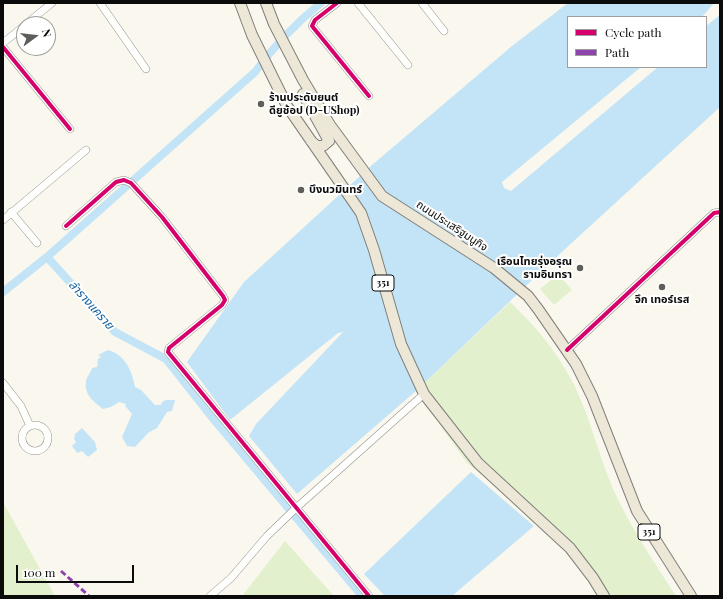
<!DOCTYPE html>
<html>
<head>
<meta charset="utf-8">
<style>
	body { margin:0 }
	#map { position:relative; width:723px; height:599px; overflow:hidden; background:#faf8ee; font-family:"Playfair Display",serif }
	canvas { display:block }
	.frame { position:absolute; inset:0; border:4px solid #0b0b0b; pointer-events:none }
	.legend { position:absolute; left:567px; top:16px; width:140px; height:52px; box-sizing:border-box; background:#fff; border:1px solid #9d9d9d; margin:0; padding:5px 7px; list-style:none; font-size:12px; color:#0b0b0b }
	.legend li { display:flex; align-items:center; gap:8px; height:20px }
	.legend b { width:20px; border:1px solid #9d9d9d }
	.north { position:absolute; left:16px; top:16px; width:40px; height:40px; box-sizing:border-box; background:#fff; border:1px solid #9d9d9d; border-radius:50%; rotate:75deg; font-size:11px; font-weight:700; line-height:16px; text-align:center; color:#0b0b0b }
	.north::after { content:''; display:block; margin:auto; width:14px; height:18px; background:#5f5e5a; clip-path:polygon(50% 0,100% 100%,50% 72%,0 100%) }
	.scale { position:absolute; left:16px; top:565px; width:118px; height:18px; box-sizing:border-box; border:2px solid #0b0b0b; border-top:0; padding-left:5px; font-size:12px; line-height:14px; white-space:nowrap; color:#0b0b0b; -webkit-text-stroke:3px #fff; paint-order:stroke }
</style>
</head>
<body>
<div id="map">
<canvas width="723" height="599"></canvas>
<div class="frame"></div>
<ul class="legend">
<li><b style="height:5px;background:#d6006c"></b>Cycle path</li>
<li><b style="height:5px;background:#8e44ad"></b>Path</li>
</ul>
<div class="north">N</div>
<div class="scale">100 m</div>
</div>
<script>
const ctx = document.querySelector('canvas').getContext('2d');
ctx.lineJoin = 'round';
function paint(path, color) { ctx.fillStyle = color; ctx.fill(path, 'evenodd'); }
function strokePath(path, color, width, dash) { ctx.strokeStyle = color; ctx.lineWidth = width; ctx.lineCap = dash ? 'butt' : 'round'; ctx.setLineDash(dash || []); ctx.stroke(path); }
function write(font, color, halo, rows, align = 'center') {
  ctx.font = font + ' "Playfair Display","Noto Sans Thai",serif'; ctx.lineWidth = 4; ctx.setLineDash([]); ctx.textBaseline = 'middle'; ctx.strokeStyle = halo; ctx.fillStyle = color; for (const [text, x, y, turn = 0] of rows) {
    ctx.save(); ctx.translate(x, y); ctx.rotate((+turn || 0) * Math.PI / 180); ctx.textAlign = isNaN(turn) ? turn : align; if (halo) ctx.strokeText(text, 0, 0); ctx.fillText(text, 0, 0); ctx.restore();
  }
}
const green = new Path2D(`
	M558,274L572,290L554,305L540,289Z
	M510,302C537,327 562,358 577,391C592,424 600,459 614,491C631,528 654,562 676,596H607L578,553L467,463L416,391Z
	M3,502L55,596H3Z
	M285,541L334,596H242Z`);
const water = new Path2D(`
	M568,3H714L702,17H568V67H641L502,182L504,188L511,191L658,67H706V26L720,15V107L551,262L416,391L297,494L249,436L256,424L343,332L338,333L230,420L187,362L244,282L372,165L512,46Z
	M108,350C125,355 132,370 135,387L141,390L155,405H161L162,402L166,400H175L172,411L167,412L157,428L148,433L135,447L127,446L122,437L132,414L125,406L126,404L119,402L111,407L103,409C94,402 84,395 86,382C86,377 91,373 92,368L97,367L98,359L101,357L98,355Z
	M82,428L95,442L97,450L88,457L82,451L77,453L72,446L76,442L74,439L75,434Z
	M471,472L534,526L452,596H385L364,574Z`);
const canal = new Path2D(`
	M47,257L115,332L166,359L215,421L362,596
	M3,292L47,257L255,72C274,46 295,24 321,3`);
const street = new Path2D(`
	M100,3L146,69
	M337,3L315,20L312,26L369,96
	M358,3L408,65
	M422,3L444,31
	M26,24L52,3
	M3,43L24,26
	M3,47L70,129
	M11,212L37,243
	M3,220L86,150
	M66,226L116,182L124,180L131,183L162,217L223,296L225,300L222,305L169,348L168,352L369,596
	M567,350L714,213L720,212
	M3,383L21,406L30,426
	M22 438a13 13 0 1 1 26 0a13 13 0 1 1-26 0Z
	M210,596L231,578L267,536L295,509L424,394`);
const primary = new Path2D(`
	M240,3L252,35L287,106L361,213L374,250L401,344L424,394L478,463L570,548L593,578L604,596
	M266,3L274,24L303,80L330,125L382,196L494,268L528,296L538,309L576,364L592,396L637,511L691,596
	M303,94L329,141L323,146H317L311,141`);
const quiet = new Path2D(`
	M61,571L89,596`);
const cycleway = new Path2D(`
	M337,3L315,20L312,26L369,96
	M3,47L70,129
	M66,226L116,182L124,180L131,183L162,217L223,296L225,300L222,305L169,348L168,352L369,596
	M567,350L714,213L720,212`);
const markers = [
	[261,104,4,"#5f5e5a"],
	[301,190,4,"#5f5e5a"],
	[580,268,4,"#5f5e5a"],
	[662,287,4,"#5f5e5a"]
];
const shields = [
	[383,283,22],
	[649,532,22]
];
const shieldNames = [
	["351",383,283],
	["351",649,532]
];
const poiNames = [
	["ร้านประดับยนต์",269,98],
	["ดียูช้อป (D-UShop)",269,111],
	["บึงนวมินทร์",309,190],
	["เรือนไทยรุ่งอรุณ",572,262,"right"],
	["รามอินทรา",572,275,"right"],
	["จึก เทอร์เรส",662,300,"center"]
];
const streetNames = [
	["ถนนประเสริฐมนูกิจ",452,226,33]
];
const waterNames = [
	["ลำรางแคราย",91,305,48]
];
paint(green, '#e2f0cd');
paint(water, '#c3e4f6');
strokePath(canal, '#c3e4f6', 8);
strokePath(street, '#93928d', 8);
strokePath(primary, '#807f7a', 12);
strokePath(street, '#fefefc', 7);
strokePath(primary, '#ece7d6', 10);
strokePath(quiet, '#8e44ad', 3, [6, 3]);
strokePath(cycleway, '#d6006c', 4);
for (const [x, y, r, color] of markers) { const dot = new Path2D(); dot.arc(x, y, r, 0, 2 * Math.PI); ctx.fillStyle = color; ctx.fill(dot); strokePath(dot, '#fff', 1.5); }
for (const [x, y, w] of shields) { const box = new Path2D(); box.roundRect(x - w / 2, y - 8, w, 16, 3); ctx.fillStyle = '#fff'; ctx.fill(box); strokePath(box, '#0b0b0b', 1); }
write('bold 10px', '#0b0b0b', null, shieldNames);
write('bold 11px', '#0b0b0b', '#fff', poiNames, 'left');
write('11px', '#0b0b0b', '#fff', streetNames);
write('italic 12px', '#1061a1', '#fff', waterNames);
</script>
</body>
</html>
